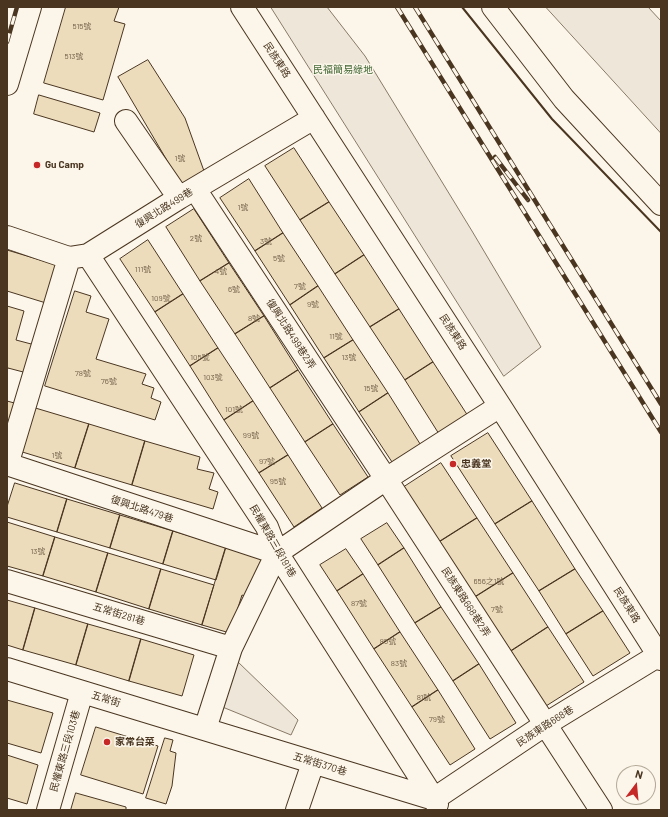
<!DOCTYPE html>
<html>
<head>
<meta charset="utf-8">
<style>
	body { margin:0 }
	#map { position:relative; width:668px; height:817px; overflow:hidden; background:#fbf6e9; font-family:Barlow,sans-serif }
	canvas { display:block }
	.frame { position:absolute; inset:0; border:8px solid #4a3520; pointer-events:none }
	.north { position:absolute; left:616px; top:765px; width:40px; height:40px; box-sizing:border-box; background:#fbf6e9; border:1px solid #b4a999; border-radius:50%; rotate:16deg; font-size:11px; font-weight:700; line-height:16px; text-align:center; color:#4a3520 }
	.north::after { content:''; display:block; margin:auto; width:14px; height:18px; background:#c62828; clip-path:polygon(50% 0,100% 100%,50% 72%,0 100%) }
</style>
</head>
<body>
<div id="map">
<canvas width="668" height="817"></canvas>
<div class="frame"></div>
<div class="north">N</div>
</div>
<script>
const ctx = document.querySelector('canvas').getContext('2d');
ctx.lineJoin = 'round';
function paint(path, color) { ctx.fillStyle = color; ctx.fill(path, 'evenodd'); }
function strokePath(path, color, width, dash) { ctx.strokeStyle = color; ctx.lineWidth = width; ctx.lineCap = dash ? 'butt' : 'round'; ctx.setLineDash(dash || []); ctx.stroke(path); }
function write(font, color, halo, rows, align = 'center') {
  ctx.font = font + ' Barlow,"Noto Sans TC",sans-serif'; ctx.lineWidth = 3; ctx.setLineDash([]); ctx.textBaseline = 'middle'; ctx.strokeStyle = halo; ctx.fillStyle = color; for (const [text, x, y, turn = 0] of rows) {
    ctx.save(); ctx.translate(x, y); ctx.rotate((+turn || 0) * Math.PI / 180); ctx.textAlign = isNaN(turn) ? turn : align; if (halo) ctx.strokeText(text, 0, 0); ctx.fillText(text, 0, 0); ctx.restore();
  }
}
const green = new Path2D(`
	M271,7H327L365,56L472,231L541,347L504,376Z
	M546,7H648L661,21V133Z
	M237,661L298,720L291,735L220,706Z`);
const building = new Path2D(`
	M66,7H119L114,21L125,24L103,100L44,83Z
	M148,60L185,118L204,171L182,186L118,77Z
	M39,95L100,113L94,132L34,114Z
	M294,148L329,202L300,220L265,166Z
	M249,179L283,233L255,251L220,198Z
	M329,202L364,255L335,274L300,220Z
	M194,209L229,263L200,281L166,227Z
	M283,233L318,286L290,305L255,251Z
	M148,240L183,294L155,312L120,259Z
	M7,250L57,265L46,303L7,291Z
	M364,255L399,309L370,327L335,274Z
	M229,263L264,316L235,334L200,281Z
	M318,286L353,340L324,358L290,305Z
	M75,291L91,296L86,312L109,319L96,359L146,374L142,384L154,388L151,398L161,402L155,420L45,386Z
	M183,294L218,348L190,366L155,312Z
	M7,306L24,311L16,340L35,345L27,373L8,368L7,370Z
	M399,309L433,362L405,380L370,327Z
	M264,316L298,370L270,388L235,334Z
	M353,340L388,393L359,412L324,358Z
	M218,348L253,401L224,420L190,366Z
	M433,362L468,416L439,434L405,380Z
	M298,370L333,424L305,442L270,388Z
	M388,393L422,447L394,465L359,412Z
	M7,401L18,404L7,441Z
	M253,401L288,455L259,473L224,420Z
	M32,407L89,424L75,468L19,451Z
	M89,424L145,441L132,485L75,468Z
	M333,424L368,477L340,495L305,442Z
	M488,433L532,501L495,524L451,456Z
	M145,441L200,457L197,469L214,473L209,489L218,492L213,509L132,485Z
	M288,455L322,508L294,527L259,473Z
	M441,463L477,518L439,542L404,487Z
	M15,483L67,499L57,532L7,517V507Z
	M67,499L120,515L110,548L57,532Z
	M532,501L575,569L539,591L495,524Z
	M120,515L173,531L163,564L110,548Z
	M477,518L513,573L475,597L439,542Z
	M7,522L55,537L43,576L7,566Z
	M387,523L404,548L378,565L361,539Z
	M173,531L226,547L216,580L163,564Z
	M55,537L108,553L96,592L43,576Z
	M226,547L263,558L250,598L242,595L230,633L202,625Z
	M404,548L441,607L415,623L378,565Z
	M346,549L363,574L337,591L320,565Z
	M108,553L161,569L149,609L96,592Z
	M161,569L214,585L202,625L149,609Z
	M575,569L603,611L566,634L539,591Z
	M513,573L548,627L511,651L475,597Z
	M363,574L400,632L374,649L337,591Z
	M7,600L35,608L23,650L7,645Z
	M441,607L479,664L453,681L415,623Z
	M35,608L88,624L76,665L23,650Z
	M603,611L630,653L593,676L566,634Z
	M88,624L141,639L129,681L76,665Z
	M548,627L584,682L546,706L511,651Z
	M400,632L438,690L412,707L374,649Z
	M141,639L194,655L182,696L129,681Z
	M479,664L516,723L490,739L453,681Z
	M438,690L475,749L450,765L412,707Z
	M7,700L53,713L41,753L7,743Z
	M96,727L158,746L143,794L81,775Z
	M165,738L173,740L170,751L176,753L172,786L166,804L146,798Z
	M7,755L38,765L27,804L7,798Z
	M76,793L126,807V810H71Z`);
const minor = new Path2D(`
	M242,7L500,406L661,659
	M493,7L564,99L661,204
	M126,121L179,198
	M195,189L386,479L601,810
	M7,237L69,258L88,255L179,198L314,118
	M88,255L267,527L277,553L437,804
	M7,464L277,553
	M7,465L69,258
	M7,581L231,648
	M7,669L434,799L546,724L659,655
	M205,729L231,648L277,553L386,479L500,406
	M48,810L82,692
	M297,810L313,763`);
const major = new Path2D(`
	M7,84L30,7`);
const rail = new Path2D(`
	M397,7L661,432
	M415,7L661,404
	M7,42L17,7
	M495,157L528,200`);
const wall = new Path2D(`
	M462,7L552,119L661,232`);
const markers = [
	[37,165,4,"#c62828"],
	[453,464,4,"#c62828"],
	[107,742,4,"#c62828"]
];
const numberNames = [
	["515號",82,26],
	["513號",74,56],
	["1號",180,158],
	["1號",243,207],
	["2號",196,238],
	["3號",266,241],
	["5號",279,258],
	["111號",143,269],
	["4號",221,271],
	["7號",300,286],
	["6號",234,289],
	["109號",161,298],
	["9號",313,304],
	["8號",254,318],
	["11號",336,336],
	["105號",200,357],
	["13號",349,357],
	["78號",83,373],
	["103號",213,377],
	["76號",109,381],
	["15號",371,388],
	["101號",234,409],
	["99號",251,435],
	["1號",57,455],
	["97號",267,461],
	["95號",278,481],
	["13號",38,551],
	["656之1號",489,581],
	["87號",359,603],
	["7號",497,609],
	["85號",388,641],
	["83號",399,663],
	["81號",424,697],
	["79號",437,719]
];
const streetNames = [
	["民族東路",277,60,57],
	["復興北路499巷",164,208,-32],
	["民族東路",453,332,57],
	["復興北路499巷2弄",291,334,57],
	["復興北路479巷",142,509,18],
	["民權東路三段191巷",273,541,60],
	["民族東路668巷2弄",466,602,57],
	["民族東路",627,605,58],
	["五常街281巷",119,614,17],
	["五常街",106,699,17],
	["民族東路668巷",545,726,-33],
	["民權東路三段103巷",65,751,-74],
	["五常街370巷",320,764,17]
];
const parkNames = [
	["民福簡易綠地",343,70]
];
const poiNames = [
	["Gu Camp",45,165],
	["忠義堂",461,464],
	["家常台菜",115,742]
];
paint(green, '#ede6d9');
strokePath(green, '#887966', 1);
paint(building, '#ecdcbc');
strokePath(building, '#4a3520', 1);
strokePath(minor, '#4a3520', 24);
strokePath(major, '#4a3520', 24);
strokePath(minor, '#fbf6e9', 22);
strokePath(major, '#fbf6e9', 22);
strokePath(rail, '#4a3520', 4.5);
strokePath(rail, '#fbf6e9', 3, [9]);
strokePath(wall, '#4a3520', 2);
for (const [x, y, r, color] of markers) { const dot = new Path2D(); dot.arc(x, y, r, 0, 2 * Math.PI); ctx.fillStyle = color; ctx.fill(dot); strokePath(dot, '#fbf6e9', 1.5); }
write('8px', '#725f47', null, numberNames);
write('10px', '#4a3520', '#fbf6e9', streetNames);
write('10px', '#436837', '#fbf6e9', parkNames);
write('bold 10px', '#4a3520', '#fbf6e9', poiNames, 'left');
</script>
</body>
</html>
